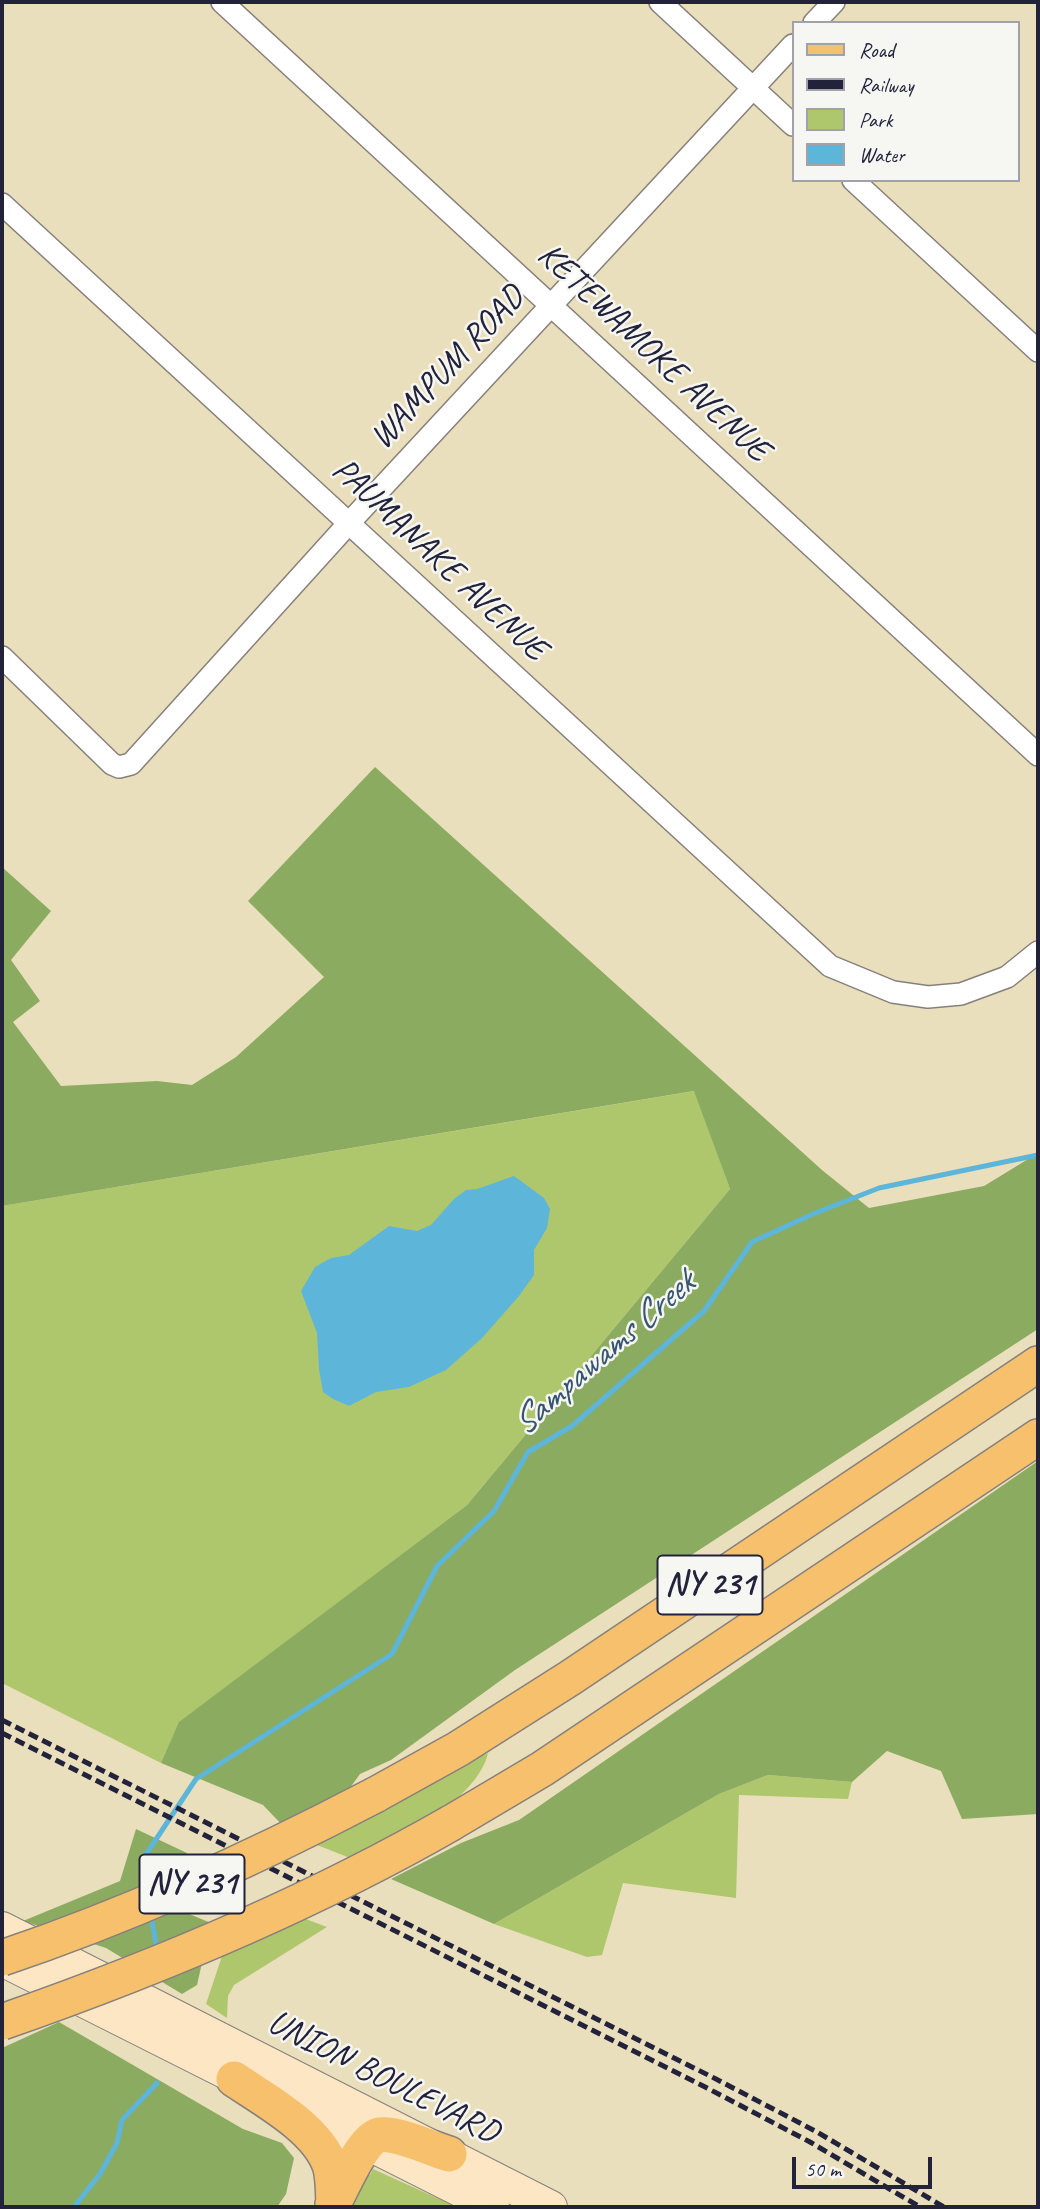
<!DOCTYPE html>
<html>
<head>
<meta charset="utf-8">
<style>
	body { margin:0 }
	#map { position:relative; width:1040px; height:2209px; overflow:hidden; background:#eadfbc; font-family:Caveat,sans-serif }
	canvas { display:block }
	.frame { position:absolute; inset:0; border:4px solid #22223b; pointer-events:none }
	.legend { position:absolute; left:792px; top:21px; width:228px; height:161px; box-sizing:border-box; background:#f6f6f2; border:2px solid #a1a1a9; margin:0; padding:9px 12px; list-style:none; font-size:21px; color:#22223b }
	.legend li { display:flex; align-items:center; gap:14px; height:35px }
	.legend b { width:35px; border:2px solid #a1a1a9 }
	.scale { position:absolute; left:792px; top:2157px; width:140px; height:32px; box-sizing:border-box; border:4px solid #22223b; border-top:0; padding-left:9px; font-size:21px; line-height:24px; white-space:nowrap; color:#22223b; -webkit-text-stroke:5px #f6f6f2; paint-order:stroke }
</style>
</head>
<body>
<div id="map">
<canvas width="1040" height="2209"></canvas>
<div class="frame"></div>
<ul class="legend">
<li><b style="height:9px;background:#f7c06c"></b>Road</li>
<li><b style="height:9px;background:#22223b"></b>Railway</li>
<li><b style="height:19px;background:#afc76c"></b>Park</li>
<li><b style="height:19px;background:#5db5da"></b>Water</li>
</ul>
<div class="scale">50 m</div>
</div>
<script>
const ctx = document.querySelector('canvas').getContext('2d');
ctx.lineJoin = 'round';
function paint(path, color) { ctx.fillStyle = color; ctx.fill(path, 'evenodd'); }
function strokePath(path, color, width, dash) { ctx.strokeStyle = color; ctx.lineWidth = width; ctx.lineCap = dash ? 'butt' : 'round'; ctx.setLineDash(dash || []); ctx.stroke(path); }
function write(font, color, halo, rows, align = 'center') {
  ctx.font = font + ' Caveat,sans-serif'; ctx.lineWidth = 5; ctx.setLineDash([]); ctx.textBaseline = 'middle'; ctx.strokeStyle = halo; ctx.fillStyle = color; for (const [text, x, y, turn = 0] of rows) {
    ctx.save(); ctx.translate(x, y); ctx.rotate((+turn || 0) * Math.PI / 180); ctx.textAlign = isNaN(turn) ? turn : align; if (halo) ctx.strokeText(text, 0, 0); ctx.fillText(text, 0, 0); ctx.restore();
  }
}
const green = new Path2D(`
	M695,1091L730,1189L467,1505L180,1722L161,1763L2,1683V1206Z
	M488,1753C477,1801 396,1840 355,1860L312,1843Z
	M768,1775L852,1782L848,1799L739,1795L736,1898L623,1883L602,1955L587,1957L494,1924L719,1794Z
	M295,1915L327,1927L234,1985L228,1996L227,2018L206,2004L223,1953Z
	M373,2169L457,2207H340L360,2174L370,2175Z`);
const forest = new Path2D(`
	M375,767L822,1170L869,1208L984,1186L1038,1153V1329L515,1670L391,1760L360,1774L342,1799L285,1828L263,1805L161,1763L179,1722L467,1505L730,1189L694,1091L2,1206V867L51,911L11,960L40,1001L13,1022L61,1086L157,1081L192,1085L236,1057L324,977L248,901Z
	M1038,1461V1814L962,1819L941,1771L887,1751L852,1782L768,1775L719,1794L494,1924L391,1879L461,1843L519,1820Z
	M136,1829L187,1853L178,1865L182,1911L211,1923L197,1985L182,1994L106,1948L23,1921L120,1881Z
	M59,2022L243,2129L282,2143L294,2158L286,2194L277,2207H2V2048Z`);
const water = new Path2D(`
	M514,1176L544,1198L550,1209L547,1228L534,1250V1275L519,1296L482,1338L446,1370L409,1387L376,1392L349,1406L333,1399L323,1392L319,1369L317,1333L301,1291L315,1267L331,1258L349,1255L389,1226L417,1231L431,1225L454,1199L466,1190L477,1189Z`);
const stream = new Path2D(`
	M148,1891L143,1859L196,1779L392,1654L437,1566L494,1511L528,1452L572,1426L704,1311L752,1242L813,1214L879,1188L1038,1155
	M151,1915L157,1950
	M74,2207L100,2174L117,2143L122,2120L157,2083`);
const street = new Path2D(`
	M222,2L1038,755
	M660,2L793,125
	M814,23L834,2
	M853,180L1038,351
	M2,204L830,966L893,992L928,997L961,994L1007,977L1038,952
	M2,657L112,764L119,767L131,764L349,523L793,45`);
const secondary = new Path2D(`
	M2,1928L551,2207
	M2,1960L493,2207`);
const primary = new Path2D(`
	M375,1795L458,1749L570,1678L1038,1364
	M451,1823L542,1769L1038,1437
	M234,2079C265,2100 317,2128 330,2165C334,2177 333,2190 334,2202
	M333,2204C342,2188 362,2139 379,2135C396,2132 432,2149 449,2154`);
const rail = new Path2D(`
	M2,1720L716,2079L817,2132L944,2207
	M2,1733L709,2089L810,2142L920,2207`);
const primaryBridge = new Path2D(`
	M2,1958C130,1915 255,1858 375,1795
	M2,2022C157,1968 308,1905 451,1823`);
const shields = [
	[710,1585,105],
	[192,1884,105]
];
const shieldNames = [
	["NY 231",710,1585],
	["NY 231",192,1884]
];
const streetNames = [
	["KETEWAMOKE AVENUE",653,353,43],
	["WAMPUM ROAD",448,368,-47],
	["PAUMANAKE AVENUE",439,560,43],
	["UNION BOULEVARD",383,2078,27]
];
const waterNames = [
	["Sampawams Creek",604,1354,-41]
];
paint(green, '#afc76c');
paint(forest, '#8bac60');
paint(water, '#5db5da');
strokePath(stream, '#5db5da', 5);
strokePath(street, '#86807c', 24);
strokePath(secondary, '#86807c', 34);
strokePath(primary, '#86807c', 38);
strokePath(street, '#fff', 21);
strokePath(secondary, '#fce6c4', 32);
strokePath(primary, '#f7c06c', 35);
strokePath(rail, '#22223b', 5, [10, 5]);
strokePath(primaryBridge, '#86807c', 38, []);
strokePath(primaryBridge, '#f7c06c', 35);
for (const [x, y, w] of shields) { const box = new Path2D(); box.roundRect(x - w / 2, y - 29.5, w, 59, 5); ctx.fillStyle = '#f6f6f2'; ctx.fill(box); strokePath(box, '#22223b', 2); }
write('bold 33px', '#22223b', null, shieldNames);
write('35px', '#22223b', '#f6f6f2', streetNames);
write('italic 37px', '#375573', '#f6f6f2', waterNames);
</script>
</body>
</html>
